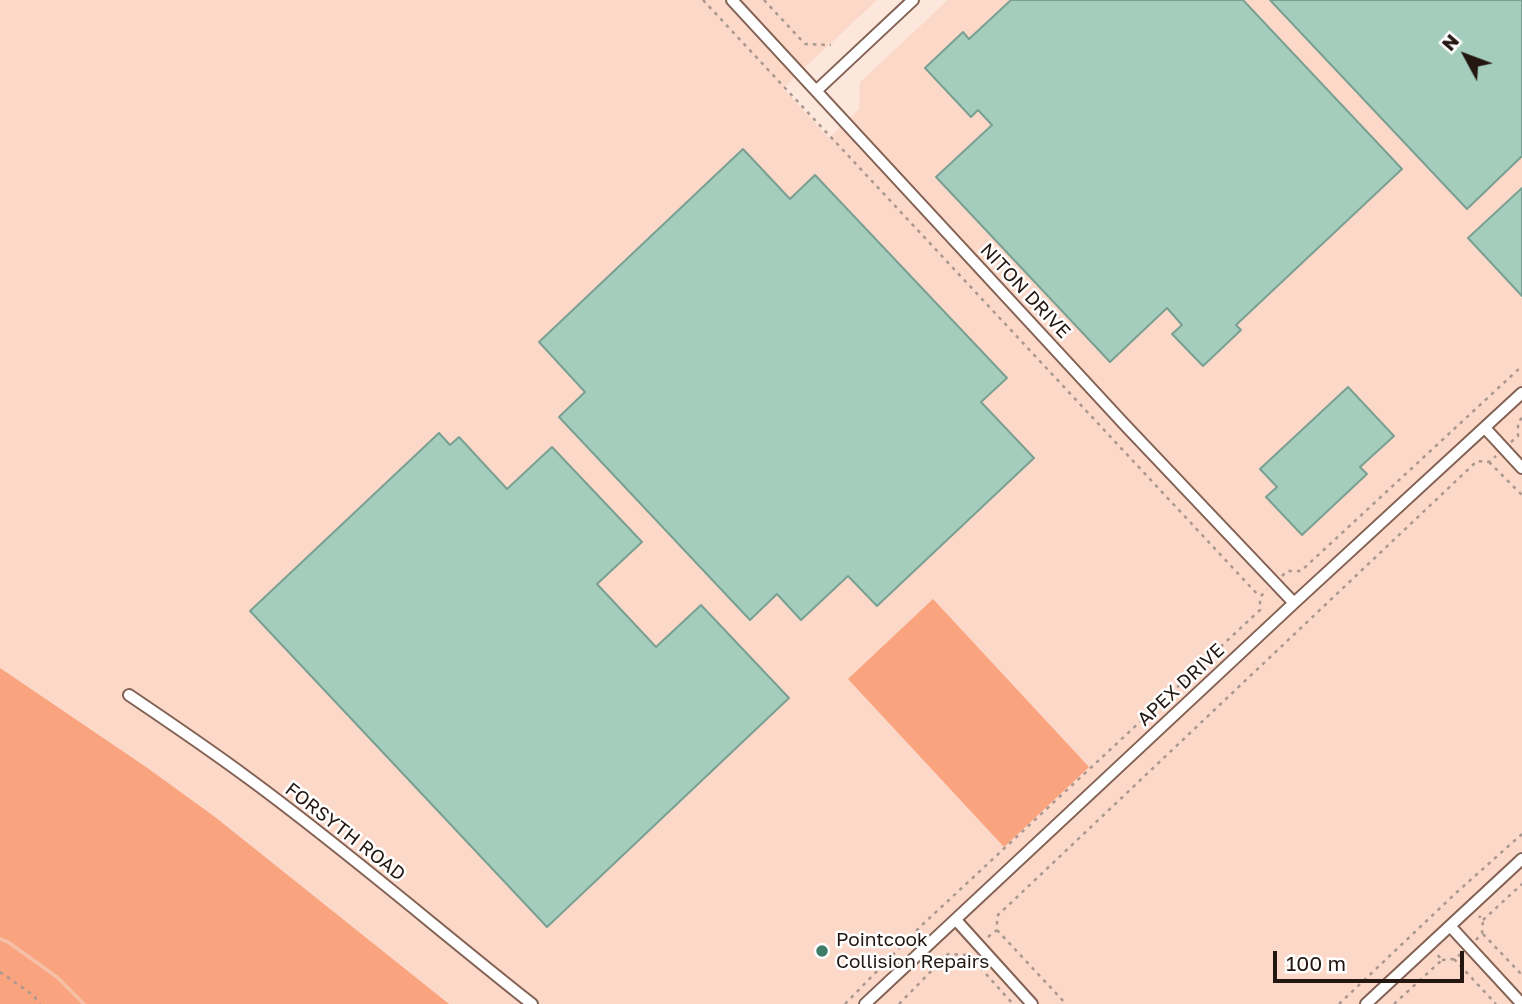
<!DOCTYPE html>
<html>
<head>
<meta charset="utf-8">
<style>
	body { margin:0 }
	#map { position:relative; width:1522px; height:1004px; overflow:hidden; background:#fde6dc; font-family:"Golos Text",sans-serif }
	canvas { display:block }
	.north { position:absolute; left:1431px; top:21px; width:70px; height:70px; -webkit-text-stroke:5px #fff; paint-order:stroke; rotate:311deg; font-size:19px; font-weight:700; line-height:28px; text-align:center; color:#241711 }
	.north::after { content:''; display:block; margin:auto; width:24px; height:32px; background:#241711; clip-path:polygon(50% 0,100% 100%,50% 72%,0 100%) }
	.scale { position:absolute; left:1273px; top:951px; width:191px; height:32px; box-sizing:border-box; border:4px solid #241711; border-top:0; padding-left:9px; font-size:21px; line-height:24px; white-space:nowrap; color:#241711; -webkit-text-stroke:5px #fff; paint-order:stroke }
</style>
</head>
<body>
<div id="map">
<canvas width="1522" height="1004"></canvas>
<div class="north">N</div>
<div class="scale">100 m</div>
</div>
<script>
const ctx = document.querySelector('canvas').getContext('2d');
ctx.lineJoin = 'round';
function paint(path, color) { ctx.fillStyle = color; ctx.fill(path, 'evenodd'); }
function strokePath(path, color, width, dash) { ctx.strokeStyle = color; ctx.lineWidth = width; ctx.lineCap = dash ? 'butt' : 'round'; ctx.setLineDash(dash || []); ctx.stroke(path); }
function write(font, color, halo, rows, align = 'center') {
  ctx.font = font + ' "Golos Text",sans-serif'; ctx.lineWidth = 5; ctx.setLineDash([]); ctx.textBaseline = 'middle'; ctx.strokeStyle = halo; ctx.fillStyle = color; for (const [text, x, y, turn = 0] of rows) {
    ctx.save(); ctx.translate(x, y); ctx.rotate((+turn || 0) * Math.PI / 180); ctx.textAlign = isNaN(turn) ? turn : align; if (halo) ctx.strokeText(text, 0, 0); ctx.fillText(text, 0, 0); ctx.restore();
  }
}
const built = new Path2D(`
	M0,0H877L783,88L829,138L859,109L860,82L948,0H1522V1004H76L0,922Z`);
const green = new Path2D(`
	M933,599L1089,767L1004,847L848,679Z
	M0,668L146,767L215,817L449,1004H0Z`);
const stream = new Path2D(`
	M0,939L8,942L57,977L84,1004`);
const building = new Path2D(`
	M1011,0H1243L1402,169L1236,325L1241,330L1203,366L1172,334L1182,325L1167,308L1110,362L936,177L992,125L978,110L971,117L925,68L963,32L969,39Z
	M1270,0H1522V156L1467,209Z
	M743,149L790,199L815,175L1007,378L981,402L1034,458L877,606L848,576L801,620L777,594L750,620L559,417L585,392L539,342Z
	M1522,188V296L1468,238Z
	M1348,387L1394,436L1360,467L1367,474L1302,535L1266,497L1277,487L1260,469Z
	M439,433L450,445L459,437L507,489L552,447L642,542L597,584L656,647L701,605L789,698L547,927L250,611Z`);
const path = new Path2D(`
	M703,0L1259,596
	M764,0L805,44L831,45
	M1511,442L1518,436V422L1522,418
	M1489,462L1522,495
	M1282,576L1287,571H1301L1522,366
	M1483,920L1522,884
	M997,930L1066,1004
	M1483,934L1522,975
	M988,937L997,930V916L1477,461L1489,462L1496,456
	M1476,940L1482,933L1483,920L1479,916
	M969,955L1013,1004
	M1454,959L1496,1004
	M1442,960L1454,959L1461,954
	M0,972L33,995L40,1004
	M845,1004L921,926L1260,610V597L1267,590
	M899,1004L948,954L969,955L971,954
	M1339,1004L1457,892L1522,834
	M1394,1004L1442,960L1436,953`);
const minor = new Path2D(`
	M732,0L1125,425L1294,603
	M816,91L913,0
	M1485,428L1522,468
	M129,695C169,722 209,749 248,778C345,849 437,929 532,1004
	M956,920L1032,1004
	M1450,926L1522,1004
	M865,1004L1294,603L1522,393
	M1366,1004L1522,859`);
const markers = [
	[822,951,7,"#3e7c69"]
];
const streetNames = [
	["NITON DRIVE",1025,291,47],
	["APEX DRIVE",1181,685,-43],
	["FORSYTH ROAD",345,832,38]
];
const poiNames = [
	["Pointcook",836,940],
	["Collision Repairs",836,962]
];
paint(built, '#fcd8c8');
paint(green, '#f9a47e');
strokePath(stream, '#f6bfa7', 3.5);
paint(building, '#a4cdbe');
strokePath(building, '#79a092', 2);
strokePath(minor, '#836254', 14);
strokePath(path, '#aa978f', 2.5, [3.5, 5]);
strokePath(minor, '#fff', 10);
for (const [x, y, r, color] of markers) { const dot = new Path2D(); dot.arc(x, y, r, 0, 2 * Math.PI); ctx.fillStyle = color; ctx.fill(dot); strokePath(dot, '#fff', 2.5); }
write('19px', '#241711', '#fff', streetNames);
write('19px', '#241711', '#fff', poiNames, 'left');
</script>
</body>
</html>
